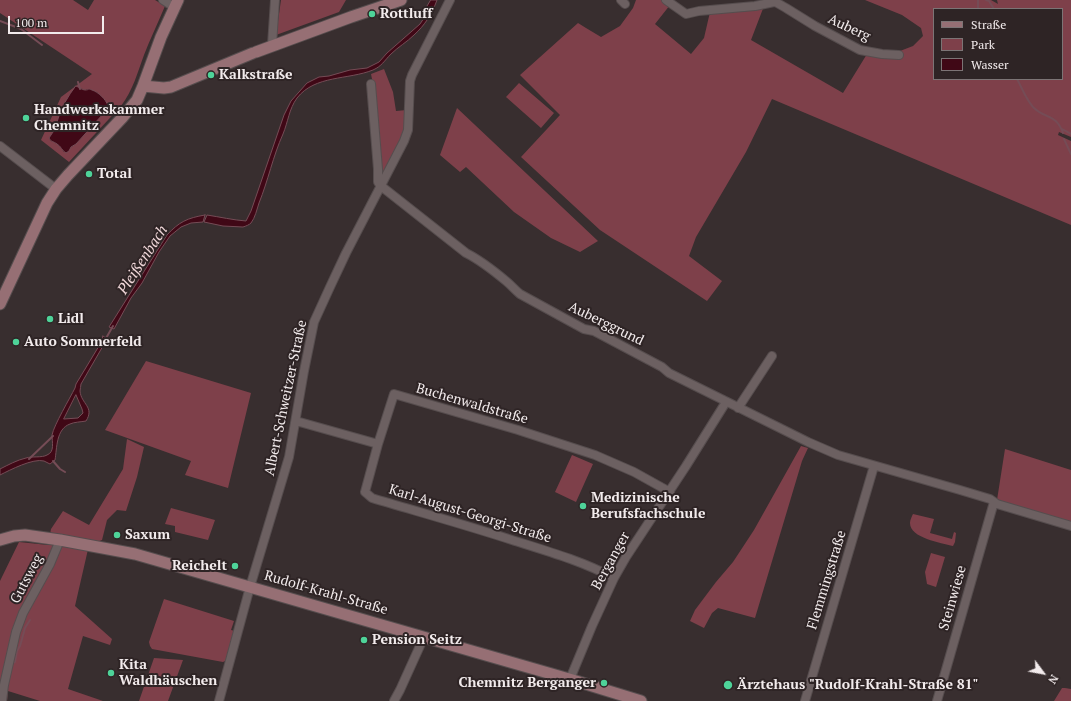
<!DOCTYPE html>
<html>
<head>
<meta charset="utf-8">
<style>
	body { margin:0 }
	#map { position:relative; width:1071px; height:701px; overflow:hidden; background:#382e2f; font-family:"PT Serif",serif }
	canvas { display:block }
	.legend { position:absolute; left:933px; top:8px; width:130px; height:72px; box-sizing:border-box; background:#2e2425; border:1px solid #7c7475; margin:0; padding:5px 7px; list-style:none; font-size:12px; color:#f2ebec }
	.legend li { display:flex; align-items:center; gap:8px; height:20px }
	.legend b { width:20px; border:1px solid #7c7475 }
	.north { position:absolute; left:1023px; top:653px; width:40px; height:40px; -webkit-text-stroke:3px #2e2425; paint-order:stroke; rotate:122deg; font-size:11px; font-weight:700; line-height:16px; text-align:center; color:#f2ebec }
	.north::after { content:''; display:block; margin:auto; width:14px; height:18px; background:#f2ebec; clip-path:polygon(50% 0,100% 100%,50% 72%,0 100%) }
	.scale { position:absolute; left:8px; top:16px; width:96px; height:18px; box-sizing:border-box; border:2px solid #f2ebec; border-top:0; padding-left:5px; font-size:12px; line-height:14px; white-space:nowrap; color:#f2ebec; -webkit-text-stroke:3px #2e2425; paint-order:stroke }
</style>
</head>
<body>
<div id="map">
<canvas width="1071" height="701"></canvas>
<ul class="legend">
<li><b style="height:5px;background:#966f74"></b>Straße</li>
<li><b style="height:11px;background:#7e404a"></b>Park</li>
<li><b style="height:11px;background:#400816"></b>Wasser</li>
</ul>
<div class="north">N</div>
<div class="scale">100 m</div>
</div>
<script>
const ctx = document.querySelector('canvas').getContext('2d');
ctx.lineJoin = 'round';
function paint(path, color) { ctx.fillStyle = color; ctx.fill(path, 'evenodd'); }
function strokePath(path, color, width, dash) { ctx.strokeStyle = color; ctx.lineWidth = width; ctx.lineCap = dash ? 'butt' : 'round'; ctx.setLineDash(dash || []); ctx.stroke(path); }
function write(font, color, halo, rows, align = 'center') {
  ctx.font = font + ' "PT Serif",serif'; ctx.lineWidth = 4; ctx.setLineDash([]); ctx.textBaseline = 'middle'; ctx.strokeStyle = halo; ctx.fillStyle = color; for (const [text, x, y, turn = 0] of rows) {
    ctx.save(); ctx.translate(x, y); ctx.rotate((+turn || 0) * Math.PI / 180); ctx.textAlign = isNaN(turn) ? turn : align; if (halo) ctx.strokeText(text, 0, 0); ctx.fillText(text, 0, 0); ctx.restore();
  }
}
const green = new Path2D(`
	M0,0H73L88,10L94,0H155L165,6C158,23 150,39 144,55C137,74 133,90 121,106L69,162L41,140L61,97L92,74L0,13ZM78,87L85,90C91,89 93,91 98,93L103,114L76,144L64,152C60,146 57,143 51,141L49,138L55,129L60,113Z
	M281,0H346L339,12L276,35Z
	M636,0H664L670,5L655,24L691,54L704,38L710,12L764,6L751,40L843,93L867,54L896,57L900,51L913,46L923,36L921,28L902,15L865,0H991L998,4L997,0H1071V137L1059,132L1058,135L1071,141V225L772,99L746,152L696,237L689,256L722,281L707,301L600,230L521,157L560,115L520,75L578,23L586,28L601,37L620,26L633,8ZM934,9H1062V79H934Z
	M384,69L393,92L396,111L407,110L405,132L384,177L380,174L373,84L371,74Z
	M519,83L554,113L541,128L506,97Z
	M457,108L598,241L580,252L551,238L514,212L466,167L460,172L440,155Z
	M146,361L251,393L228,488L185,475L191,461L105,430Z
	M127,439L144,447L137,477L126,511L117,510L107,520L102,540L89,545L75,606L112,639L110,645L83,636L68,689L103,701H40L8,691L7,701H0V581L19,542L48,545L51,529L63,511L89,525L123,469Z
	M801,446L808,448L802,461L755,618L718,608L712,613L704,628L690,621L695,610L716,582L733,562L754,530Z
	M1005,449L1071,470V523L997,500Z
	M572,455L593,464L576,502L555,492Z
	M171,508L215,520L208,540L175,532V526L165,524Z
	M913,514L934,519L930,533L952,539L954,532L956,533L955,542L953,546C941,543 910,538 910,523C910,520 912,516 913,514Z
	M931,553L945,557L936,587L927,584L925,572Z
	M164,599L234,621L231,630L235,631L227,660L223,662L152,649L150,646L149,642Z
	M154,658L183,660L168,701H139Z
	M1062,688H1065L1071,689V701H1054Z`);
const water = new Path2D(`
	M431,0H437C432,14 425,25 414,35C407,42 398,47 391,54C384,61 382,66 373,70C348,80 315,75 297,98C289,109 288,122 283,134C273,156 268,181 259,203C257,209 255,218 251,223C249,225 246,226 243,227L223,226L204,222L207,215C220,217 233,220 246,221L251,211L284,115L291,101L307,83L319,77L329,76L350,70L367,68L379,62L387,53L420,24L424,18L426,8Z
	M76,86C79,87 82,90 85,90C90,90 87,88 92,90C98,92 106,99 108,106L103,114L76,144L71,147L69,151L66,153C62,151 61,146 57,144C53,141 51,142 49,138L55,129L61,109L70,94Z
	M205,215L203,222L191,223L181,227L170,236L159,252L142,283L131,298L114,329L109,327L167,235C179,222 187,218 205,215Z
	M103,336L107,339L81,384C81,386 80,389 80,391C81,404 95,407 86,421C81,422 74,422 70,424C56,429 57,448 55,460L50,464C48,463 46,462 44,461C33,458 10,470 0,475V469C8,465 17,460 26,458C32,456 42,458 47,455C55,452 52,442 52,435C54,425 70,398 75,388L76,384L102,341ZM76,395L82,409L83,413L78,418L64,419Z`);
const stream = new Path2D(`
	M978,0V9
	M986,0L989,1L994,9
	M0,21L21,29L42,45
	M1017,79C1022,88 1026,99 1033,107C1044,119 1056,113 1063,133
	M78,82L80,89
	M1062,129L1071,134
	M1064,139L1071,154
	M105,340L113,326
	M29,459L53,436
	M53,461L60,469L65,472
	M12,664L15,662L17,651L20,646L25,628L30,620`);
const street = new Path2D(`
	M163,0L174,7
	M621,0L625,4
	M666,0L686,14L699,11L755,6L774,2
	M772,0L786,8L815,26L860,50L882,54L899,55
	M272,45L275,0
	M371,84L378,169V182L381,186L466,253C480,260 494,271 506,281C511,285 515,290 520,294L584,329L594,331L662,367L669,373L808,442L838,455L960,490L990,499L997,504L1071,526
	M0,146L56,189
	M738,408L772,356
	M296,421L378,444L394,394L518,430L595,455L634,472L670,492
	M378,444L365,492L372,498C419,512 466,525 512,540C547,551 582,561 614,578
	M570,679L592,626L614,578L626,557L686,466L726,402
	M2,701L4,685L16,632L23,613L50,564L60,540
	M219,701L250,587L289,457L304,371L314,322L330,287L346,253L404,141L408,130L410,81L412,75L450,0
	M394,701L400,690L424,637
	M805,701L874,466
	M937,701L994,502`);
const secondary = new Path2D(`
	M256,52L351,17L401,0
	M143,86L164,88L171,87L253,53
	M0,304L47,203L56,189L68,175L122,118L137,100L143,86L161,37L178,0
	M0,540L14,536L25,535L60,540L135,554L576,681L641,701`);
const markers = [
	[372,14,4,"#4ed399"],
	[211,75,4,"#4ed399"],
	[26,118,4,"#4ed399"],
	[89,174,4,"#4ed399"],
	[50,319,4,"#4ed399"],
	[16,342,4,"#4ed399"],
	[583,506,4,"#4ed399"],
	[117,535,4,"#4ed399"],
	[235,566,4,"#4ed399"],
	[364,640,4,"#4ed399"],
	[111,673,4,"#4ed399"],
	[604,683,4,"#4ed399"],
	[728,685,5,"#4ed399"]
];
const poiNames = [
	["Rottluff",380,14],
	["Kalkstraße",219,75],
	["Handwerkskammer",34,110],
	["Chemnitz",34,126],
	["Total",97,174],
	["Lidl",58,319],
	["Auto Sommerfeld",24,342],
	["Medizinische",591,498],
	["Berufsfachschule",591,514],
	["Saxum",125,535],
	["Reichelt",227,566,"right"],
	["Pension Seitz",372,640],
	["Kita",119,665],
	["Waldhäuschen",119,681],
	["Chemnitz Berganger",596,683,"right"],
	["Ärztehaus \"Rudolf-Krahl-Straße 81\"",737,685]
];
const streetNames = [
	["Auberg",849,28,25],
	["Auberggrund",606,324,26],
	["Albert-Schweitzer-Straße",286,398,-78],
	["Buchenwaldstraße",472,404,16],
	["Karl-August-Georgi-Straße",470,514,17],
	["Berganger",611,561,-61],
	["Gutsweg",27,579,-62],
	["Flemmingstraße",827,580,-73],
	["Rudolf-Krahl-Straße",326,593,16],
	["Steinwiese",953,598,-74]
];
const waterNames = [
	["Pleißenbach",143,260,-57]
];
paint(green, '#7e404a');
paint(water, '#400816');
strokePath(water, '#754c56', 1);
strokePath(stream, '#754c56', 2);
strokePath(street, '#564d4e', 10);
strokePath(secondary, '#564d4e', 13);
strokePath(street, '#6c6061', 8);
strokePath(secondary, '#966f74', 11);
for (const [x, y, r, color] of markers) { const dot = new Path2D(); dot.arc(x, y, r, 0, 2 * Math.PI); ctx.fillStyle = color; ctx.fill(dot); strokePath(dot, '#2e2425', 1.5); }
write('bold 14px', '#f2ebec', '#2e2425', poiNames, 'left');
write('14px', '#f2ebec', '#2e2425', streetNames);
write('italic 15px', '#f0d7d9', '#2e2425', waterNames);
</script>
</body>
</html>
